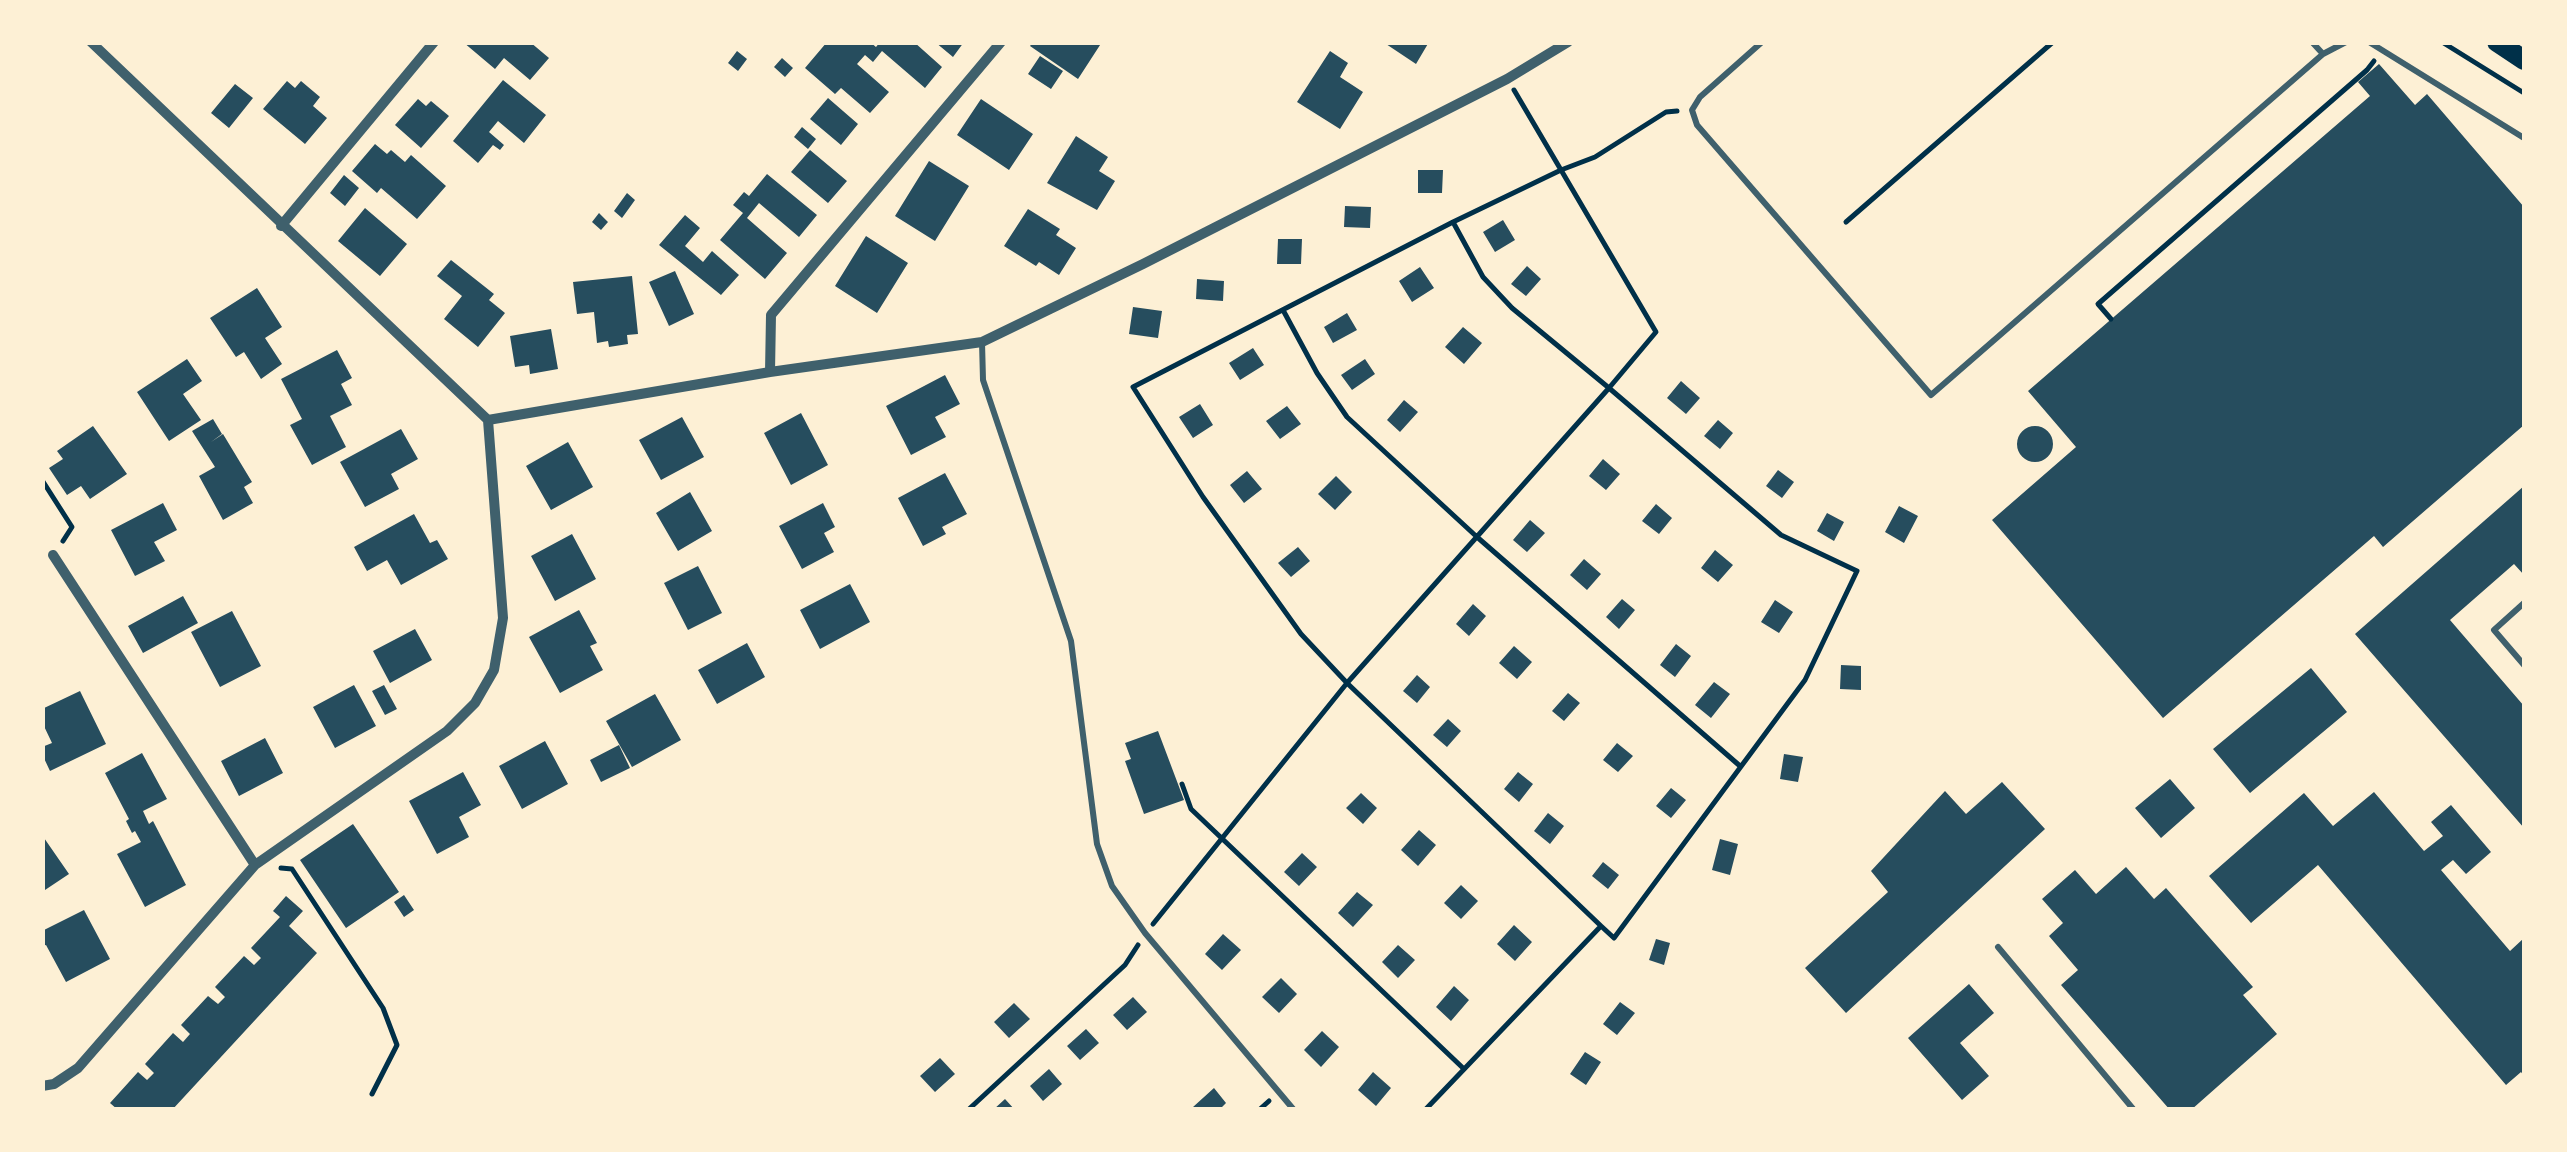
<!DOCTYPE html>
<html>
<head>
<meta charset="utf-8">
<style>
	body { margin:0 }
	#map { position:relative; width:2567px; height:1152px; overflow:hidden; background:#fdf0d5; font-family:Overpass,sans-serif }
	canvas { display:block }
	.frame { position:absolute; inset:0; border:45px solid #fdf0d5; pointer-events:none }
</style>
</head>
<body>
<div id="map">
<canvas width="2567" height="1152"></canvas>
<div class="frame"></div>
</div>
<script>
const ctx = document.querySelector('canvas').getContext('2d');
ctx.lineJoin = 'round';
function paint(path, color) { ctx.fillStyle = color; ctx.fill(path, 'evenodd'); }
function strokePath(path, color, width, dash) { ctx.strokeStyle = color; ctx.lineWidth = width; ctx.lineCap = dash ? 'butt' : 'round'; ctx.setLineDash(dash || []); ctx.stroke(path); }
const building = new Path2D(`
	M463,42H530L549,58L530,80L504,58L495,69Z
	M827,42H870L876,47L880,42H914L942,67L925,88L882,51L873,62L865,55L857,64L889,92L870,113L841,88L835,94L805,68Z
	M935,42H964L953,57Z
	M1033,42H1102L1078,79L1030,46Z
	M1383,42H1429L1416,64Z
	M737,51L747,59L738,71L728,63Z
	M1330,51L1348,63L1340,77L1363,92L1340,129L1297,102Z
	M1040,56L1063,71L1051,89L1028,74Z
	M782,58L793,68L785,77L774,67Z
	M2379,64L2415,105L2427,94L2524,207V425L2383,547L2374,536L2163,718L1992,520L2076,447L2028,391L2370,96L2358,82Z
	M503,80L546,115L524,143L498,121L489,132L504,145L500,150L493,145L478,163L453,141Z
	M287,81L295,88L301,81L320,97L313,106L327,118L305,144L263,109Z
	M235,84L253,98L229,128L211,113Z
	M828,98L858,124L841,145L810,119Z
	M418,99L426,106L431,101L449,116L421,148L395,125Z
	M981,99L1033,134L1009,170L957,135Z
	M802,127L816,139L808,149L794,137Z
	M1076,136L1108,157L1099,171L1115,181L1097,210L1047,183Z
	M375,144L387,154L391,150L405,162L411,155L446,186L417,219L381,188L377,193L352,171Z
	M810,150L847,181L828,203L791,172Z
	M929,161L969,186L935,241L895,216Z
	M1418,170H1443L1442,193H1418Z
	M767,174L817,215L799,237L759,203L747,218L787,253L765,279L720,240L743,213L733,205L744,192L749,196Z
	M344,175L359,188L345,206L330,193Z
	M627,193L635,200L622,218L614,211Z
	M1345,206L1371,207L1370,228L1344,227Z
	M365,208L407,244L380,276L338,241Z
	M1028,209L1060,229L1056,235L1076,248L1059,275L1039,262L1036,266L1004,246Z
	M599,213L608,222L601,230L592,222Z
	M685,215L700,228L685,246L703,262L712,251L739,275L721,295L659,245Z
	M1503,220L1515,240L1495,252L1483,232Z
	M866,236L908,263L877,313L835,286Z
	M1278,239H1302L1301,264H1277Z
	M451,260L494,294L489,300L505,313L478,347L444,319L462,296L437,276Z
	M1527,266L1541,279L1526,296L1511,284Z
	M1420,267L1434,288L1412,302L1399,281Z
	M675,271L694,314L669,326L649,282Z
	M632,276L638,334L627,335L628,344L609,347L608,341L597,343L594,312L577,314L573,282Z
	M1197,279L1224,281L1223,301L1196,299Z
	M257,288L282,327L265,338L282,364L261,379L244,352L236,357L210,318Z
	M1133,307L1162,311L1158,338L1129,334Z
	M1347,313L1357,330L1333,343L1324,327Z
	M1463,327L1482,343L1464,364L1445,347Z
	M551,329L558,369L530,374L529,365L515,367L510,336Z
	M1253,348L1264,365L1240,380L1229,363Z
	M337,350L352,378L341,384L352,405L330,416L346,447L312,465L290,425L302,419L281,379Z
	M187,359L202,381L183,394L201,420L169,441L137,392Z
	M1365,359L1375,374L1352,390L1341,375Z
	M945,375L960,404L935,417L946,437L911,455L886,406Z
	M1681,381L1700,398L1686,414L1667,398Z
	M1404,400L1418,412L1400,432L1387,420Z
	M1200,404L1213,425L1193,438L1179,417Z
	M1287,406L1301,424L1280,439L1266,421Z
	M801,413L828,465L791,485L764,433Z
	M682,417L704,457L661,480L639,440Z
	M213,419L222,434L211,442L223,434L252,482L244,487L253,503L223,520L199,476L215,467L192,431Z
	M1718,420L1733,433L1720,449L1704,436Z
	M93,426L127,474L90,499L81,486L67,495L49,468L63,459L57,451Z
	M2017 444a18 18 0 1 1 36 0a18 18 0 1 1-36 0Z
	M401,429L418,459L391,474L399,489L365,507L340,462Z
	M568,442L593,487L551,510L526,466Z
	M1603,459L1620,474L1606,490L1589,476Z
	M1778,470L1794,482L1782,498L1766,486Z
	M1247,471L1262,489L1244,503L1230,485Z
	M945,473L967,514L942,527L946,534L923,546L898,498Z
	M1336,476L1352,492L1335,510L1318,494Z
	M2524,486V575L2514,564L2450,620L2524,706V828L2355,634Z
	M690,492L712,531L678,551L656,513Z
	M163,503L177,530L154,542L165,561L135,576L111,530Z
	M823,503L835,527L824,533L834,552L802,569L779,526Z
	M1656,504L1672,518L1659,534L1642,521Z
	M1899,506L1918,516L1904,543L1885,532Z
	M1827,513L1844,522L1834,541L1817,531Z
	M414,514L430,543L437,540L448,559L401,585L387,560L367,571L354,547Z
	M1530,520L1545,533L1527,552L1513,540Z
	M572,534L596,579L555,601L531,556Z
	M1298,547L1310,561L1291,577L1278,563Z
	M1715,550L1733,565L1718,582L1701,568Z
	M1584,559L1601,574L1587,590L1570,575Z
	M698,566L722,613L688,630L664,583Z
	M850,584L870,622L820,649L800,610Z
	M183,596L198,623L143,653L128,626Z
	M1622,599L1635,610L1619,629L1606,617Z
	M1775,600L1793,612L1779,633L1761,622Z
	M1473,604L1486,616L1469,636L1456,624Z
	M579,610L597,643L590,646L603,670L560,693L529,637Z
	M232,611L261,666L220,687L191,632Z
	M415,629L432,660L390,683L373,651Z
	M747,643L765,677L717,704L698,670Z
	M1676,644L1691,656L1675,677L1660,665Z
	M1514,646L1532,662L1517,679L1499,663Z
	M1841,665L1861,666V690L1840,689Z
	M2311,668L2347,712L2250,793L2213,749Z
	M1417,675L1430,687L1417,703L1403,691Z
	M1714,682L1730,694L1711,718L1695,705Z
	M354,685L376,726L335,748L313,707Z
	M384,685L397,709L385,715L372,691Z
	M80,691L106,744L50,771L42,754V747L52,743L42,722V709Z
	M1568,693L1580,703L1564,721L1552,711Z
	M655,694L681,740L632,767L606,721Z
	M1448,719L1461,731L1447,747L1433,735Z
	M1158,731L1184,800L1144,814L1125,761L1131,759L1125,743Z
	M265,738L283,773L239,796L221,761Z
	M545,741L568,784L522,809L499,766Z
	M1617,743L1633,756L1618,772L1603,760Z
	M619,745L630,768L601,782L590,760Z
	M142,753L167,799L143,811L149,824L153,821L186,885L145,907L117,854L141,842L135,831L132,833L126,821L129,819L105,773Z
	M1784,754L1803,757L1798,782L1780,779Z
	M463,772L481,805L459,817L469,837L437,854L409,801Z
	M1518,772L1533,784L1519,802L1504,789Z
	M2170,779L2195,808L2161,838L2135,808Z
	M2002,782L2045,829L1846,1013L1805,968L1888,892L1871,871L1945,791L1966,814Z
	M1671,788L1686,800L1671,818L1656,806Z
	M2374,792L2424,851L2443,836L2431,822L2451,805L2491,852L2466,874L2453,860L2441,870L2510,951L2524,938V1076L2521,1072L2506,1085L2318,865L2251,923L2209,876L2304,793L2333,826Z
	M1361,793L1377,808L1363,824L1346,808Z
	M1548,813L1564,826L1550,844L1534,831Z
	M353,824L399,892L346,928L300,860Z
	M1419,830L1436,845L1418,866L1401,850Z
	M42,835L69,874L42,892Z
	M1720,839L1738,844L1730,875L1712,870Z
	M1302,853L1317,867L1299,886L1284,872Z
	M1603,862L1619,875L1608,889L1592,876Z
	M2126,867L2154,899L2166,888L2253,987L2243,995L2277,1034L2191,1110H2170L2061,985L2078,970L2049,936L2063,923L2042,899L2075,870L2096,894Z
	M1461,885L1478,901L1461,919L1444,903Z
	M1357,892L1373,905L1353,927L1338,913Z
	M404,895L414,910L404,917L394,902Z
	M286,896L303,911L289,926L317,953L172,1110H118L110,1103L138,1072L147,1080L154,1073L145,1064L173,1033L183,1042L190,1034L181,1025L208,996L218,1004L225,997L215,987L244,956L254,965L261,958L251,948L280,917L273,911Z
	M84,910L110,959L66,982L46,945L42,946V931Z
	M1514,925L1532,942L1515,961L1497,944Z
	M1223,934L1241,950L1222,970L1205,954Z
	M1656,939L1670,943L1664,965L1649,960Z
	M1398,945L1415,960L1398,978L1382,962Z
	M1281,978L1297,994L1279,1013L1262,997Z
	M1969,984L1994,1013L1960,1043L1989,1076L1962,1100L1908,1038Z
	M1454,986L1469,1000L1451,1021L1436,1007Z
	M1133,997L1147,1012L1127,1030L1113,1015Z
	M1620,1002L1635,1013L1617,1035L1603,1024Z
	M1014,1003L1030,1019L1009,1038L994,1022Z
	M1086,1029L1099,1043L1080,1060L1067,1046Z
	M1322,1031L1339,1047L1321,1067L1304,1050Z
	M1585,1052L1601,1062L1586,1085L1570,1074Z
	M940,1058L955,1074L935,1092L920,1076Z
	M1049,1069L1062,1084L1043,1101L1030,1086Z
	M1373,1072L1391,1088L1376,1106L1358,1090Z
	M1214,1088L1226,1103L1219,1110H1196L1193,1107Z
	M1005,1099L1015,1110H993Z`);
const path = new Path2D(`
	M2442,42L2524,93
	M1514,90L1561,170L1595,157L1666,112L1677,111
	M1453,222L1483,277L1512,308L1609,388L1656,332L1561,170L1453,222L1133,387L1203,497L1301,634L1347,683L1601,926
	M1846,222L2053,42
	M1283,310L1317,373L1347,417L1477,537L1740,766
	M2111,319L2098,304L2367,70L2374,61
	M42,480L72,527L63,541
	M1182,784L1191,809L1464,1069
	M281,868L292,869L383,1008L397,1045L372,1094
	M1153,924L1347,683L1609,388L1781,535L1857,571L1805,680L1614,938L1601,926L1425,1110
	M968,1110L1125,965L1138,945
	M1259,1110L1269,1101`);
const service = new Path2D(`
	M1762,42L1700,97L1692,110L1697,125L1931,395L2323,54L2312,42
	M2369,42L2524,138
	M2323,54L2346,42
	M982,342L983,380L1071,641L1097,844L1112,886L1145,933L1294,1110
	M2524,603L2494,630L2524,665
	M1998,947L2134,1110`);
const minor = new Path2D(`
	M91,42L488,420
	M281,226L434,42
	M770,372L771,315L1001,42
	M488,420L770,372L982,342L1143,264L1507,79L1568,42
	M53,555L255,865
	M42,1086L54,1084L78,1068L255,865L447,731L475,703L494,670L503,618L488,420`);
const primary = new Path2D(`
	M2497,42L2524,60`);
const tram = new Path2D(`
	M2524,42V43`);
paint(building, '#264d5e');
strokePath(path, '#003049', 5);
strokePath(service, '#3f606c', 6);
strokePath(minor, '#3f606c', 10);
strokePath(primary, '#003049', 20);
strokePath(tram, '#657d81', 2.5);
</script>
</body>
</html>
